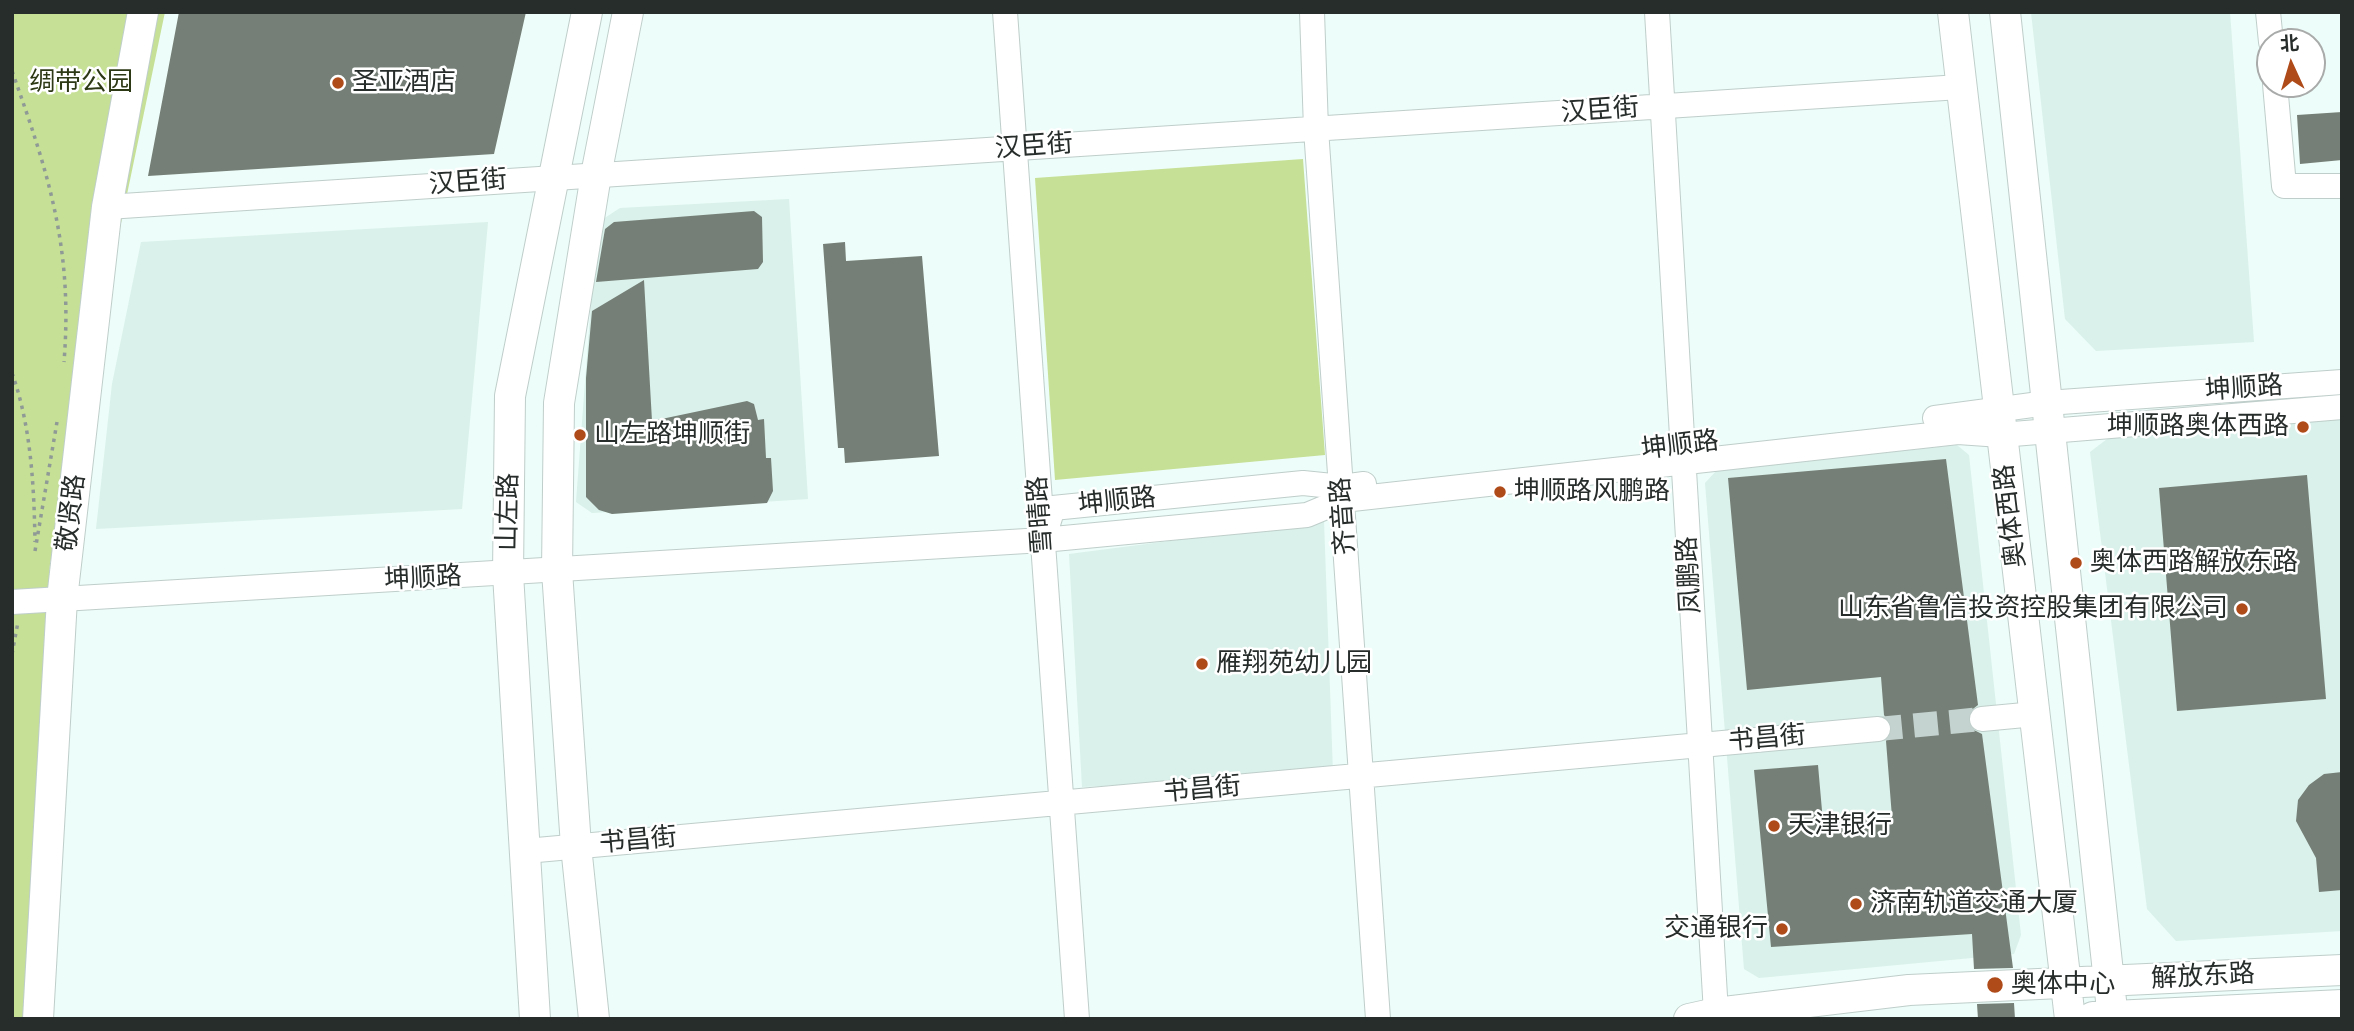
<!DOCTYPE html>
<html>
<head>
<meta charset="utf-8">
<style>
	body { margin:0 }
	#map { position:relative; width:2354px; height:1031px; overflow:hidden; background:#edfdf9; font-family:"Space Grotesk","Noto Sans SC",sans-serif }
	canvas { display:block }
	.frame { position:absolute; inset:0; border:14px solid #272d2b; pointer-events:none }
	.north { position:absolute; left:2256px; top:28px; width:70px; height:70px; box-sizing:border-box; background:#fff; border:2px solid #a9abaa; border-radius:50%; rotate:356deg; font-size:19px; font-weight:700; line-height:28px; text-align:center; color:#272d2b }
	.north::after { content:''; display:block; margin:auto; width:24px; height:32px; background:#af4a19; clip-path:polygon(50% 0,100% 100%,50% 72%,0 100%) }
</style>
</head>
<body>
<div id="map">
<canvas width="2354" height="1031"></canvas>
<div class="frame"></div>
<div class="north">北</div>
</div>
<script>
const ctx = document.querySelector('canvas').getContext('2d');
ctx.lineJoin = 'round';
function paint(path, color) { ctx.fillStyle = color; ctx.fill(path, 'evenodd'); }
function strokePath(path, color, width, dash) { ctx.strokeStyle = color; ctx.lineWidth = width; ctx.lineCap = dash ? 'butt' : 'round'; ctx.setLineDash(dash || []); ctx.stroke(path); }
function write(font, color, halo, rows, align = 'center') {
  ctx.font = font + ' "Space Grotesk","Noto Sans SC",sans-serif'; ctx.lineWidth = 5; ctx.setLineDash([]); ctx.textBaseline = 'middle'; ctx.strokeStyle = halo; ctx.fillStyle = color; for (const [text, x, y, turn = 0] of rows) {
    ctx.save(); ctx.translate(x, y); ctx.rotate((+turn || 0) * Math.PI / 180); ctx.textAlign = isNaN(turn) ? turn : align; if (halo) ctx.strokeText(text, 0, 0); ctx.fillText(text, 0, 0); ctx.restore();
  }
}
const built = new Path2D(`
	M2031,12H2230L2254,342L2096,351L2065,319Z
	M789,199L808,499L592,513L576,502L597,223L620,208Z
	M488,222L462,509L96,529L112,384L141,242Z
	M2342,418V931L2176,941L2147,909L2090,452L2111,436Z
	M1957,445L1969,455L2021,935L2014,954L1759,978L1744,969L1705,483L1717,470Z
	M1324,521L1333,774L1082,787L1069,554Z`);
const green = new Path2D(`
	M12,12H165L50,564L24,1019H12Z
	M1303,159L1325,455L1055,480L1035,178Z`);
const building = new Path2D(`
	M179,12H526L494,154L148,176Z
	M2342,112V160L2300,164L2297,115Z
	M754,211L762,217L763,262L758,269L596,282L605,229L614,222Z
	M845,242L846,261L922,256L939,456L845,463L844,448H838L823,244Z
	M644,280L652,421L747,401L754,404L758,420L764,419L766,458H771L773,491L767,503L612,514L599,510L586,497V378L592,311Z
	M1946,459L1978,705L1969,712L1967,721L1970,728L1982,734L2013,968L1974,969L1972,934L1771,947L1754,770L1818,765L1823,822L1892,817L1886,741L1893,728L1884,715L1881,677L1747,690L1728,478Z
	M2307,475L2326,699L2177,711L2159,488Z
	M2342,772V890L2319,892L2316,858L2296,821L2298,800L2309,785L2324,774Z
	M2014,1003L2015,1019H1978L1977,1004Z`);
const minorTunnel = new Path2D(`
	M1878,729L1982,719`);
const path = new Path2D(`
	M12,71C49,175 73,249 64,362
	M12,373C31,426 34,485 35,542
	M35,551L57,422
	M12,654L18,622`);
const minor = new Path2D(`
	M1005,12L1077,1019
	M1312,12L1316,129L1378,1019
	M1657,12L1716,1013
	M2268,12L2271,42
	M2275,84L2284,186H2342
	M107,207L1960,87
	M1935,418L2047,403L2342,382
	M1043,540L1053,508L1303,483L1342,487L1364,484
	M12,602L1043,540L1307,515L1343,500L1958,432L2001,435L2342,407
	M1982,719L2035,714
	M526,851L1878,729`);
const major = new Path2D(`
	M1953,12L2070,1019
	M2005,12L2113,1019
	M2093,1017L2342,1005
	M38,1019L62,599L107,207L143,12
	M535,1019L508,574L510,396L587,12
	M594,1019L576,846L557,571L559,403L596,175L628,12
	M1689,1019L1716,1013L1909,990L2342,970`);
const markers = [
	[338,83,7,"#af4a19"],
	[2303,427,7,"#af4a19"],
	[580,435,7,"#af4a19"],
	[1500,492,7,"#af4a19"],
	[2076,563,7,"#af4a19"],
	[2242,609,7,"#af4a19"],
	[1202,664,7,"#af4a19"],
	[1774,826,7,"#af4a19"],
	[1856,904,7,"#af4a19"],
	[1782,929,7,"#af4a19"],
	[1995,985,9,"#af4a19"]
];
const parkNames = [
	["绸带公园",81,83]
];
const poiNames = [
	["圣亚酒店",352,83],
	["坤顺路奥体西路",2289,427,"right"],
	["山左路坤顺街",594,435],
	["坤顺路风鹏路",1514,492],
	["奥体西路解放东路",2090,563],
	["山东省鲁信投资控股集团有限公司",2228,609,"right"],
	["雁翔苑幼儿园",1216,664],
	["天津银行",1788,826],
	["济南轨道交通大厦",1870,904],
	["交通银行",1768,929,"right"],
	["奥体中心",2011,985]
];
const streetNames = [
	["汉臣街",1600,111,-4],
	["汉臣街",1034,147,-4],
	["汉臣街",468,183,-4],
	["坤顺路",2244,389,-4],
	["坤顺路",1680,446,-7],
	["坤顺路",1117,502,-6],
	["山左路",509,512,-89],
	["敬贤路",72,513,-83],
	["雪晴路",1041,515,-94],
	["齐音路",1344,516,-94],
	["奥体西路",2011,516,-97],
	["凤鹏路",1690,575,-93],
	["坤顺路",423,579,-3],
	["书昌街",1767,739,-5],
	["书昌街",1202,790,-5],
	["书昌街",638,841,-5],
	["解放东路",2203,977,-3]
];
paint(built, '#d9f1ea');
paint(green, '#c6e095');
paint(building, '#757f77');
strokePath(minorTunnel, '#c5d3d0', 24, [24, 12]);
strokePath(minor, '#bfceca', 26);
strokePath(major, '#bfceca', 32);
strokePath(path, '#8f9a97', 3.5, [3.5, 5]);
strokePath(minor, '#fff', 24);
strokePath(major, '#fff', 30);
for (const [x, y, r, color] of markers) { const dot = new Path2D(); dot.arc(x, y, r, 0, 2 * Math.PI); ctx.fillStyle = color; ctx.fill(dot); strokePath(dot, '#fff', 2.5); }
write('26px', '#2d3814', '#fff', parkNames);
write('26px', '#272d2b', '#fff', poiNames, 'left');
write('26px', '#272d2b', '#fff', streetNames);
</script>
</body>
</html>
